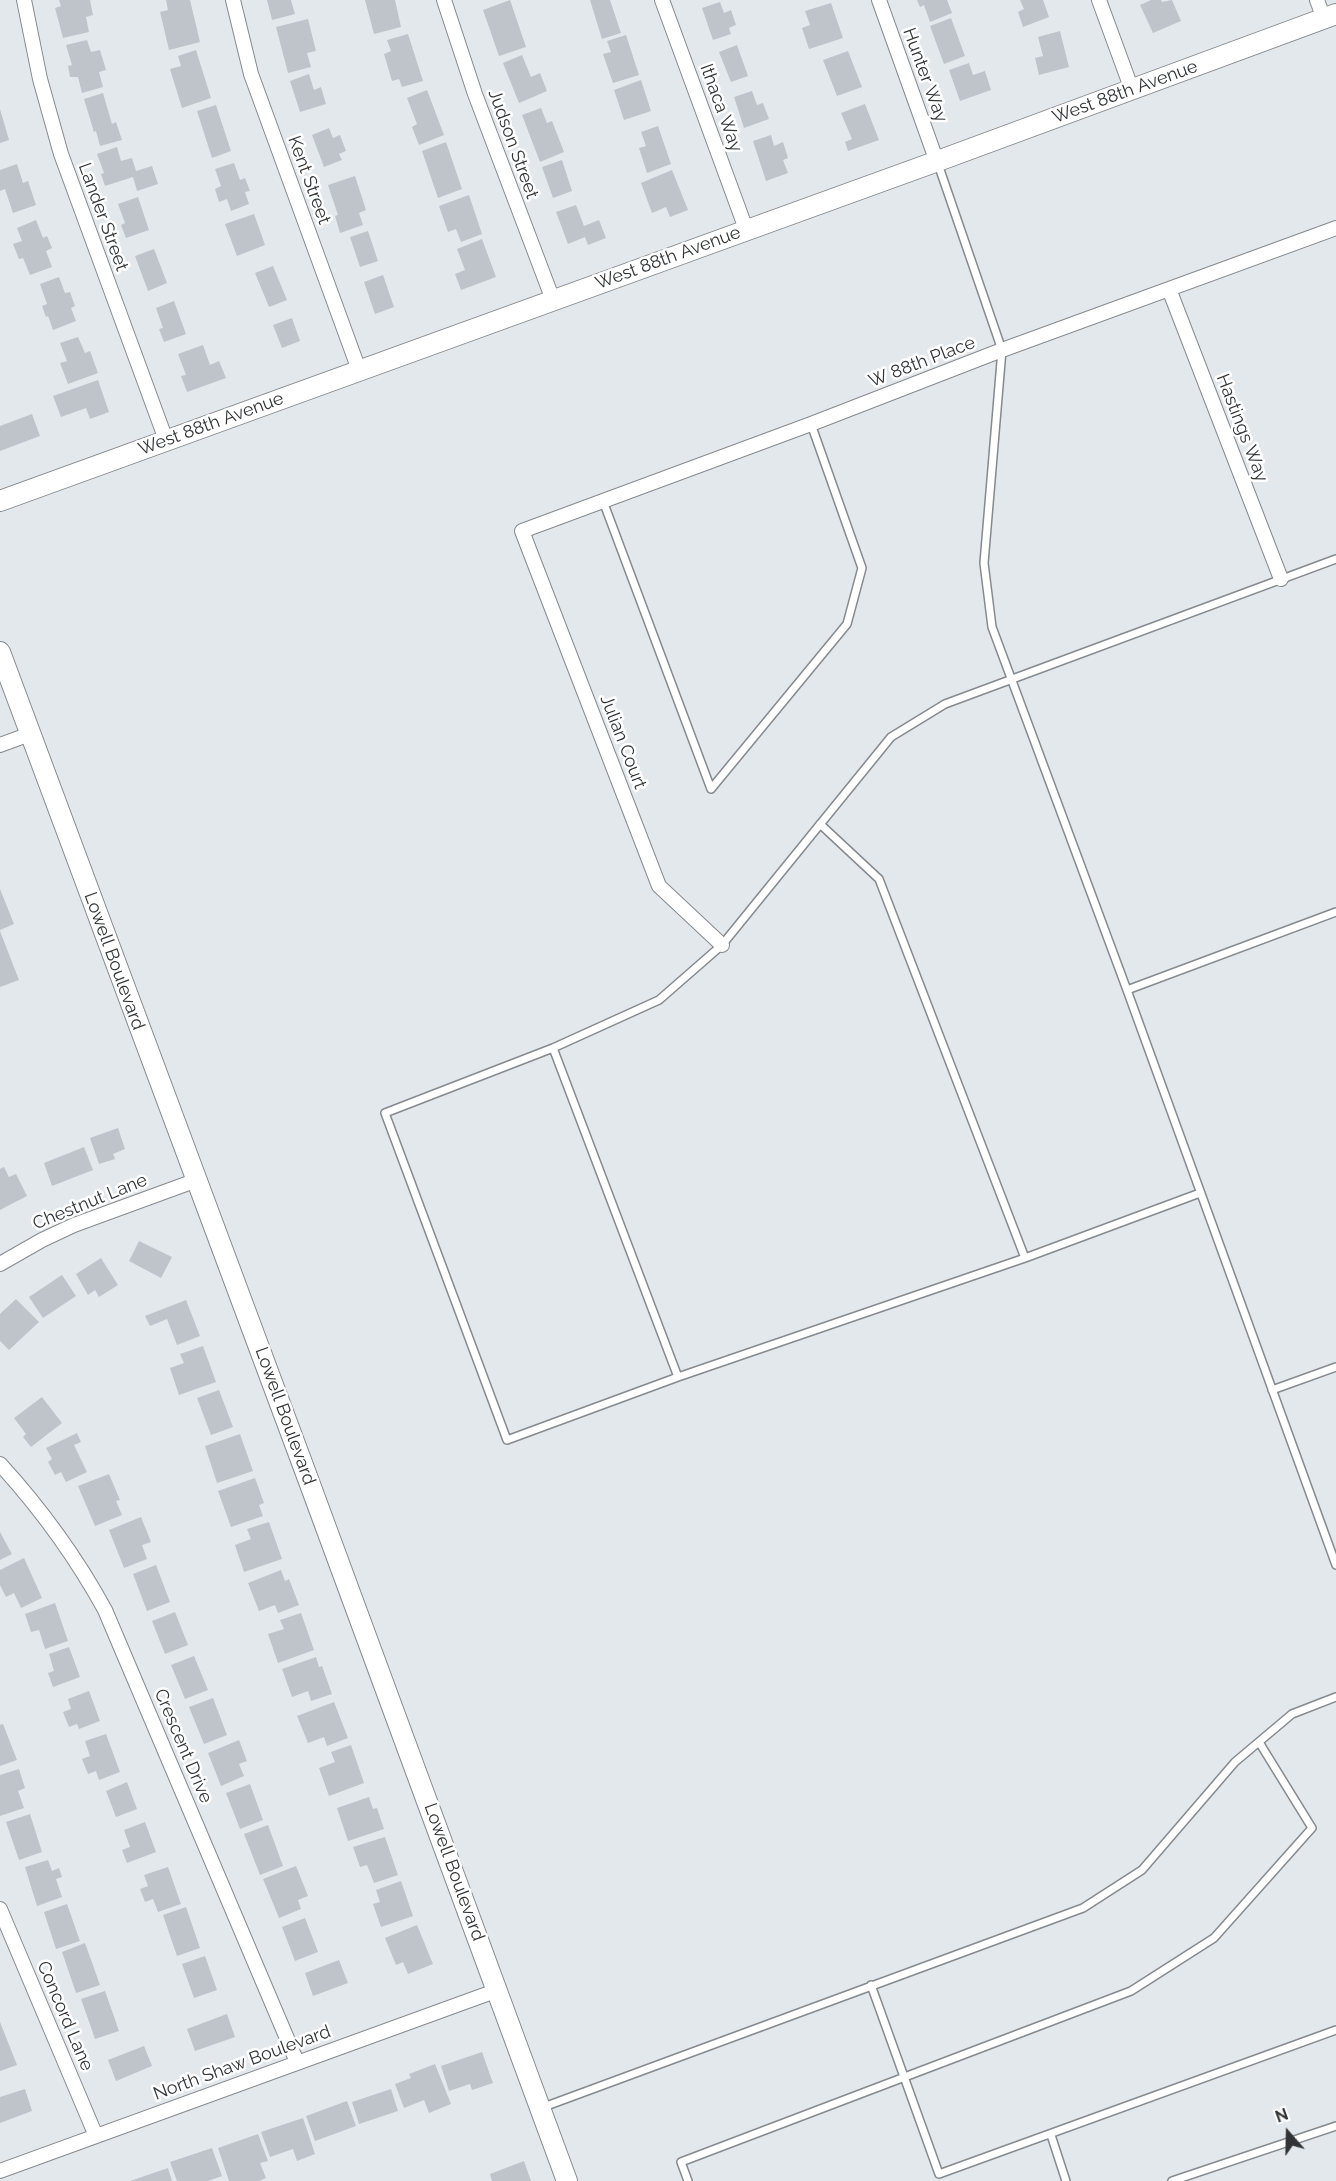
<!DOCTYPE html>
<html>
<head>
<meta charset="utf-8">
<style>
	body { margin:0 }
	#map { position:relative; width:1336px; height:2181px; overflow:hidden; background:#e3e8ed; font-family:Raleway,sans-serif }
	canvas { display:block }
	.north { position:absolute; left:1258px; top:2103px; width:60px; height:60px; -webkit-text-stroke:4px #fff; paint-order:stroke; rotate:340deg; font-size:16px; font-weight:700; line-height:24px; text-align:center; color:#313335 }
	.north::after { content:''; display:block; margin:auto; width:21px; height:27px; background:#313335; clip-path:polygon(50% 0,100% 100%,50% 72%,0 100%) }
</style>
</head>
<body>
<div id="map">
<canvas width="1336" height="2181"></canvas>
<div class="north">N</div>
</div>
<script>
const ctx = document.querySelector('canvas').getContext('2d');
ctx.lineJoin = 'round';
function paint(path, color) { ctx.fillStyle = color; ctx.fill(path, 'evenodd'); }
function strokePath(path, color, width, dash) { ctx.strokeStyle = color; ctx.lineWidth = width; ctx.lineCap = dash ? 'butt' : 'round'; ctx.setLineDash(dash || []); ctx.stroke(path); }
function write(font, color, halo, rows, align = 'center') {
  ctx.font = font + ' Raleway,sans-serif'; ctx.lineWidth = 5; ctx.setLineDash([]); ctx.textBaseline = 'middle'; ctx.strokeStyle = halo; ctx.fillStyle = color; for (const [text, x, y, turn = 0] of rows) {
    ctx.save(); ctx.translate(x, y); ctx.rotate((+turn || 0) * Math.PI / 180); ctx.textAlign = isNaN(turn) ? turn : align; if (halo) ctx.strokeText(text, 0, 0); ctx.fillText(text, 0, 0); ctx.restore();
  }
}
const building = new Path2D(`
	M59,0H90L93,15L86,17L89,32L63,38L55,8L61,6Z
	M166,0H190L200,42L169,50L160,12L168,10Z
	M267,0H291L295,14L272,20Z
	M365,0H395L401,27L374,34Z
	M510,0L526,47L499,56L483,10Z
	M590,0H610L621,33L602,39Z
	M917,0H947L952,13L930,22L924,5L920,7Z
	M1020,0H1043L1049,17L1023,27L1018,12L1024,9Z
	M1151,0H1161L1162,2L1172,0L1181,21L1153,33L1140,5Z
	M720,2L724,13L731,10L736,25L729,28L731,34L713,40L702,8Z
	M831,3L843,38L809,49L802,28L810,25L805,11Z
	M951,18L965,56L944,64L930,26Z
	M308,19L316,51L307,53L311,67L288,73L276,27Z
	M1060,31L1069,67L1039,75L1035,58L1043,56L1038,37Z
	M408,34L423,81L402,87L399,79L392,81L384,54L391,51L387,40Z
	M626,35L639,75L613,83L603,54L611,52L607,41Z
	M87,40L91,52L100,50L106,70L99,72L103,87L82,93L78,77H70L68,66L72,65L66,45Z
	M737,45L748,76L731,82L719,52Z
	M196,50L211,98L182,108L170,69L181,66L178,56Z
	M848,51L862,87L837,96L823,60Z
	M522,55L531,77L540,73L547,91L519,103L503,63Z
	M969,63L973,75L985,71L991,90L960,101L949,70Z
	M309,74L314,90L321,87L326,104L300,112L290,81Z
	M641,80L651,111L624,120L614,90Z
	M427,90L444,135L419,145L412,127L417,124L407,98Z
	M752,91L757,105L763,103L769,119L744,128L734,97Z
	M103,93L112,124L116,122L122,140L100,146L96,131L94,132L84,99Z
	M865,104L879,140L848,151L845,142L852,139L841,113Z
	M216,105L231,151L212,158L197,111Z
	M541,108L547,123L552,121L564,152L540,162L522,115Z
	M0,109L9,140L0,143Z
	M658,126L671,164L647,173L639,148L646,146L641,132Z
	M329,128L333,138L340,135L346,151L339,154L342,160L324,167L312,135Z
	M771,135L774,146L783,142L788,158L783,160L788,173L766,181L753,141Z
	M446,142L462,189L438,198L422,151Z
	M117,147L121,161L132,158L136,171L152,166L158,184L137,191L133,177L105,186L101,174L104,173L97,154Z
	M562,160L572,191L553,198L542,167Z
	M234,163L240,180L245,178L250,191L245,192L249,204L231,211L227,199L219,202L215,189L221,186L215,169Z
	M17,164L23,183L28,181L36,205L13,213L5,189L0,191V170Z
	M672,170L688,210L670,217L666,207L652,213L641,183Z
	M355,176L366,210L359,213L363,225L340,233L335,216L338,215L328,185Z
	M469,195L482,234L461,242L456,229L448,232L439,206Z
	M138,197L149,230L126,238L121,225L125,223L118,204Z
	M576,205L584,226L599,220L606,238L588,245L585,237L568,244L556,212Z
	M254,214L265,245L237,256L225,224Z
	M36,220L43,238L47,236L52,248L46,251L52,267L30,275L23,258L19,259L13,244L22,241L17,228Z
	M368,231L378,261L360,267L350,237Z
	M482,239L496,277L461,290L455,274L465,270L457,249Z
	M154,249L167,283L148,291L135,256Z
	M273,266L287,300L269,307L255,273Z
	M383,275L394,307L375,314L364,282Z
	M59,277L65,293L70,292L75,306L71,308L76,321L53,330L48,316L46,317L42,306L47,304L40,284Z
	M174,301L186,334L164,342L159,329L163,328L156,308Z
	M292,318L300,341L282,348L273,325Z
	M78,337L85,353L90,351L98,373L68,384L60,363L67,361L60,343Z
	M203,345L210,365L219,361L226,378L187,392L181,376L186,375L178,354Z
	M98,380L109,412L90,419L86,408L61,417L53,396Z
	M32,414L40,436L0,451V426Z
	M0,889L14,924L0,930Z
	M0,931L19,980L0,987Z
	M118,1128L125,1149L113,1154L115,1159L99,1164L90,1138Z
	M84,1147L93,1170L52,1186L44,1163Z
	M4,1167L9,1177L16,1174L27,1196L0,1210V1169Z
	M139,1241L172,1257L161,1278L129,1261Z
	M101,1258L118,1285L99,1297L95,1290L88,1295L76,1274Z
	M62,1275L76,1296L43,1318L29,1297Z
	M16,1299L39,1322L9,1350L0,1341V1314Z
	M186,1300L200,1336L177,1345L167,1319L150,1326L145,1316Z
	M203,1346L216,1382L179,1395L170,1368L184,1363L180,1354Z
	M219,1390L233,1427L211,1435L197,1398Z
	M42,1397L62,1423L31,1447L23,1437L26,1434L14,1418Z
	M77,1433L81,1442L74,1445L87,1472L66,1482L61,1472L55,1475L48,1462L52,1459L46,1448Z
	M240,1434L253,1471L217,1483L205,1446Z
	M109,1474L120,1500L116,1501L122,1515L95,1526L78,1486Z
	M255,1478L264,1503L259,1505L263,1516L231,1527L218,1491Z
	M141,1517L151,1542L142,1545L147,1559L124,1568L109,1530Z
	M269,1522L282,1559L244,1572L235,1545L251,1539L247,1529Z
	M0,1532L12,1554L0,1560Z
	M24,1558L42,1598L21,1608L14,1593L6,1597L0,1585V1570Z
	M156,1565L170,1602L147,1611L133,1574Z
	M281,1570L285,1581L289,1579L299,1605L278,1613L275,1605L259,1611L248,1583Z
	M55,1603L68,1641L45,1649L39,1630L31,1632L25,1614Z
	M175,1612L188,1645L165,1654L152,1621Z
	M301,1613L314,1650L278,1663L268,1634L284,1629L280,1620Z
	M69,1647L80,1677L53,1687L48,1673L54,1671L49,1654Z
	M194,1656L208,1690L185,1699L171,1665Z
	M316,1657L319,1667L322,1666L332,1694L311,1701L308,1691L292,1697L282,1669Z
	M89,1691L100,1721L79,1729L77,1724L69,1727L63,1712L71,1709L68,1699Z
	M213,1698L227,1735L204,1744L189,1707Z
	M334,1702L348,1738L327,1746L324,1737L308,1743L297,1716Z
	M3,1724L17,1760L0,1766V1725Z
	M106,1734L120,1772L99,1780L96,1771L88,1774L82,1759L90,1756L85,1741Z
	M239,1740L247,1761L239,1764L244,1776L221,1786L208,1753Z
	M351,1745L364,1783L329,1796L319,1768L335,1762L331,1752Z
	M19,1769L25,1788L18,1791L24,1808L0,1816V1775Z
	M127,1782L137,1809L116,1817L106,1791Z
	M250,1784L263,1820L240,1829L226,1793Z
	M369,1797L373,1809L377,1808L384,1829L348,1841L337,1808Z
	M30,1814L42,1852L19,1860L6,1822Z
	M145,1822L156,1852L127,1863L122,1850L130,1847L124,1830Z
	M268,1825L283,1866L260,1875L244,1834Z
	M385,1837L398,1875L374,1883L367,1865L360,1867L353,1847Z
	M48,1860L52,1871L59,1868L62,1877L56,1879L62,1897L37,1906L25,1867Z
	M296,1866L308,1896L298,1900L301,1909L279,1918L263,1879Z
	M168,1867L181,1904L158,1912L153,1899L145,1902L140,1889L148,1886L144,1875Z
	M401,1881L413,1916L381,1927L373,1904L380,1902L376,1890Z
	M67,1904L80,1941L56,1949L44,1912Z
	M186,1907L200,1948L177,1956L163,1915Z
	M305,1918L318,1952L295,1961L282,1927Z
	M417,1925L433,1964L408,1974L403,1962L396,1965L385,1938Z
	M85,1943L100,1985L76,1993L62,1952Z
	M205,1956L217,1990L194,1998L182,1964Z
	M339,1960L348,1983L313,1996L305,1973Z
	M105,1991L119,2031L95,2039L81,1999Z
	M227,2014L235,2037L195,2051L187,2029Z
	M0,2022L17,2065L0,2071Z
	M144,2046L152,2066L116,2081L108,2060Z
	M482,2052L493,2083L472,2090L470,2084L449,2091L441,2066Z
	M435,2064L451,2104L429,2113L424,2100L404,2108L395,2084L411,2078L409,2074Z
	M25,2089L32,2111L0,2123V2097Z
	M391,2089L398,2111L359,2124L352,2102Z
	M347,2101L356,2126L315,2141L306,2116Z
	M303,2118L315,2154L297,2161L293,2149L270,2157L261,2132Z
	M258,2134L268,2161L260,2163L266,2178L259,2181H229L218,2148Z
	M212,2148L222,2176L208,2181H177L170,2162Z
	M524,2161L531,2181H492L490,2174Z
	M168,2168L172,2181H130Z`);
const lane = new Path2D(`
	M938,164L1002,350L984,563L992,627L1127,990
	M603,501L711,789L847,624L862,568L811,424
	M820,824L879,879L1025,1258
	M1336,912L1127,990L1336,1565
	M553,1048L659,1000L722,945L891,737L945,704L1336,559
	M678,1377L553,1048L385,1113L507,1440L678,1377L1025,1258L1200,1193
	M1272,1390L1336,1367
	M871,1985L939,2174L1336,2030
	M541,2108L1083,1908L1142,1870L1235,1762L1292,1714L1336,1697
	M1051,2135L1066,2181
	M688,2181L681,2162L1131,1991L1214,1938L1312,1828L1259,1742
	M1172,2181L1336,2126`);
const street = new Path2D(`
	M24,0L40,79L61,154L166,440
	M233,0L251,74L359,370
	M444,0L475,94L553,300
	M662,0L746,229
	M879,0L937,162
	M1099,0L1132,90
	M1317,0L1324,19
	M1169,289L1281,579
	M0,745L30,734
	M722,945L659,886L522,531L811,424L1002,350L1336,228
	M0,1264L42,1240L74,1225L197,1180
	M0,1464C41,1509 76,1557 105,1610L297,2062
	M0,1909L96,2136
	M0,2171L498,1990`);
const secondary = new Path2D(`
	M0,501L946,158L1336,14
	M0,652C189,1162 381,1670 567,2181`);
const streetNames = [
	["Hunter Way",925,75,70],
	["West 88th Avenue",1125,92,-20],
	["Ithaca Way",721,108,70],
	["Judson Street",513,144,70],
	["Kent Street",309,180,70],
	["Lander Street",103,217,70],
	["West 88th Avenue",668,258,-20],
	["W 88th Place",922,362,-21],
	["West 88th Avenue",211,424,-20],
	["Hastings Way",1242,428,69],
	["Julian Court",623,742,69],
	["Lowell Boulevard",114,961,70],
	["Chestnut Lane",90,1202,-22],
	["Lowell Boulevard",285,1416,70],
	["Crescent Drive",183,1746,67],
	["Lowell Boulevard",454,1872,70],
	["Concord Lane",65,2016,67],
	["North Shaw Boulevard",242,2063,-20]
];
paint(building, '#bfc4ca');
strokePath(lane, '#858a8f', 10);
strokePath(street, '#858a8f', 16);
strokePath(secondary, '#858a8f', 22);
strokePath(lane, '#fff', 7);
strokePath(street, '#fff', 14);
strokePath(secondary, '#fff', 20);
write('18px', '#313335', '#fff', streetNames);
</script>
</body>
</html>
